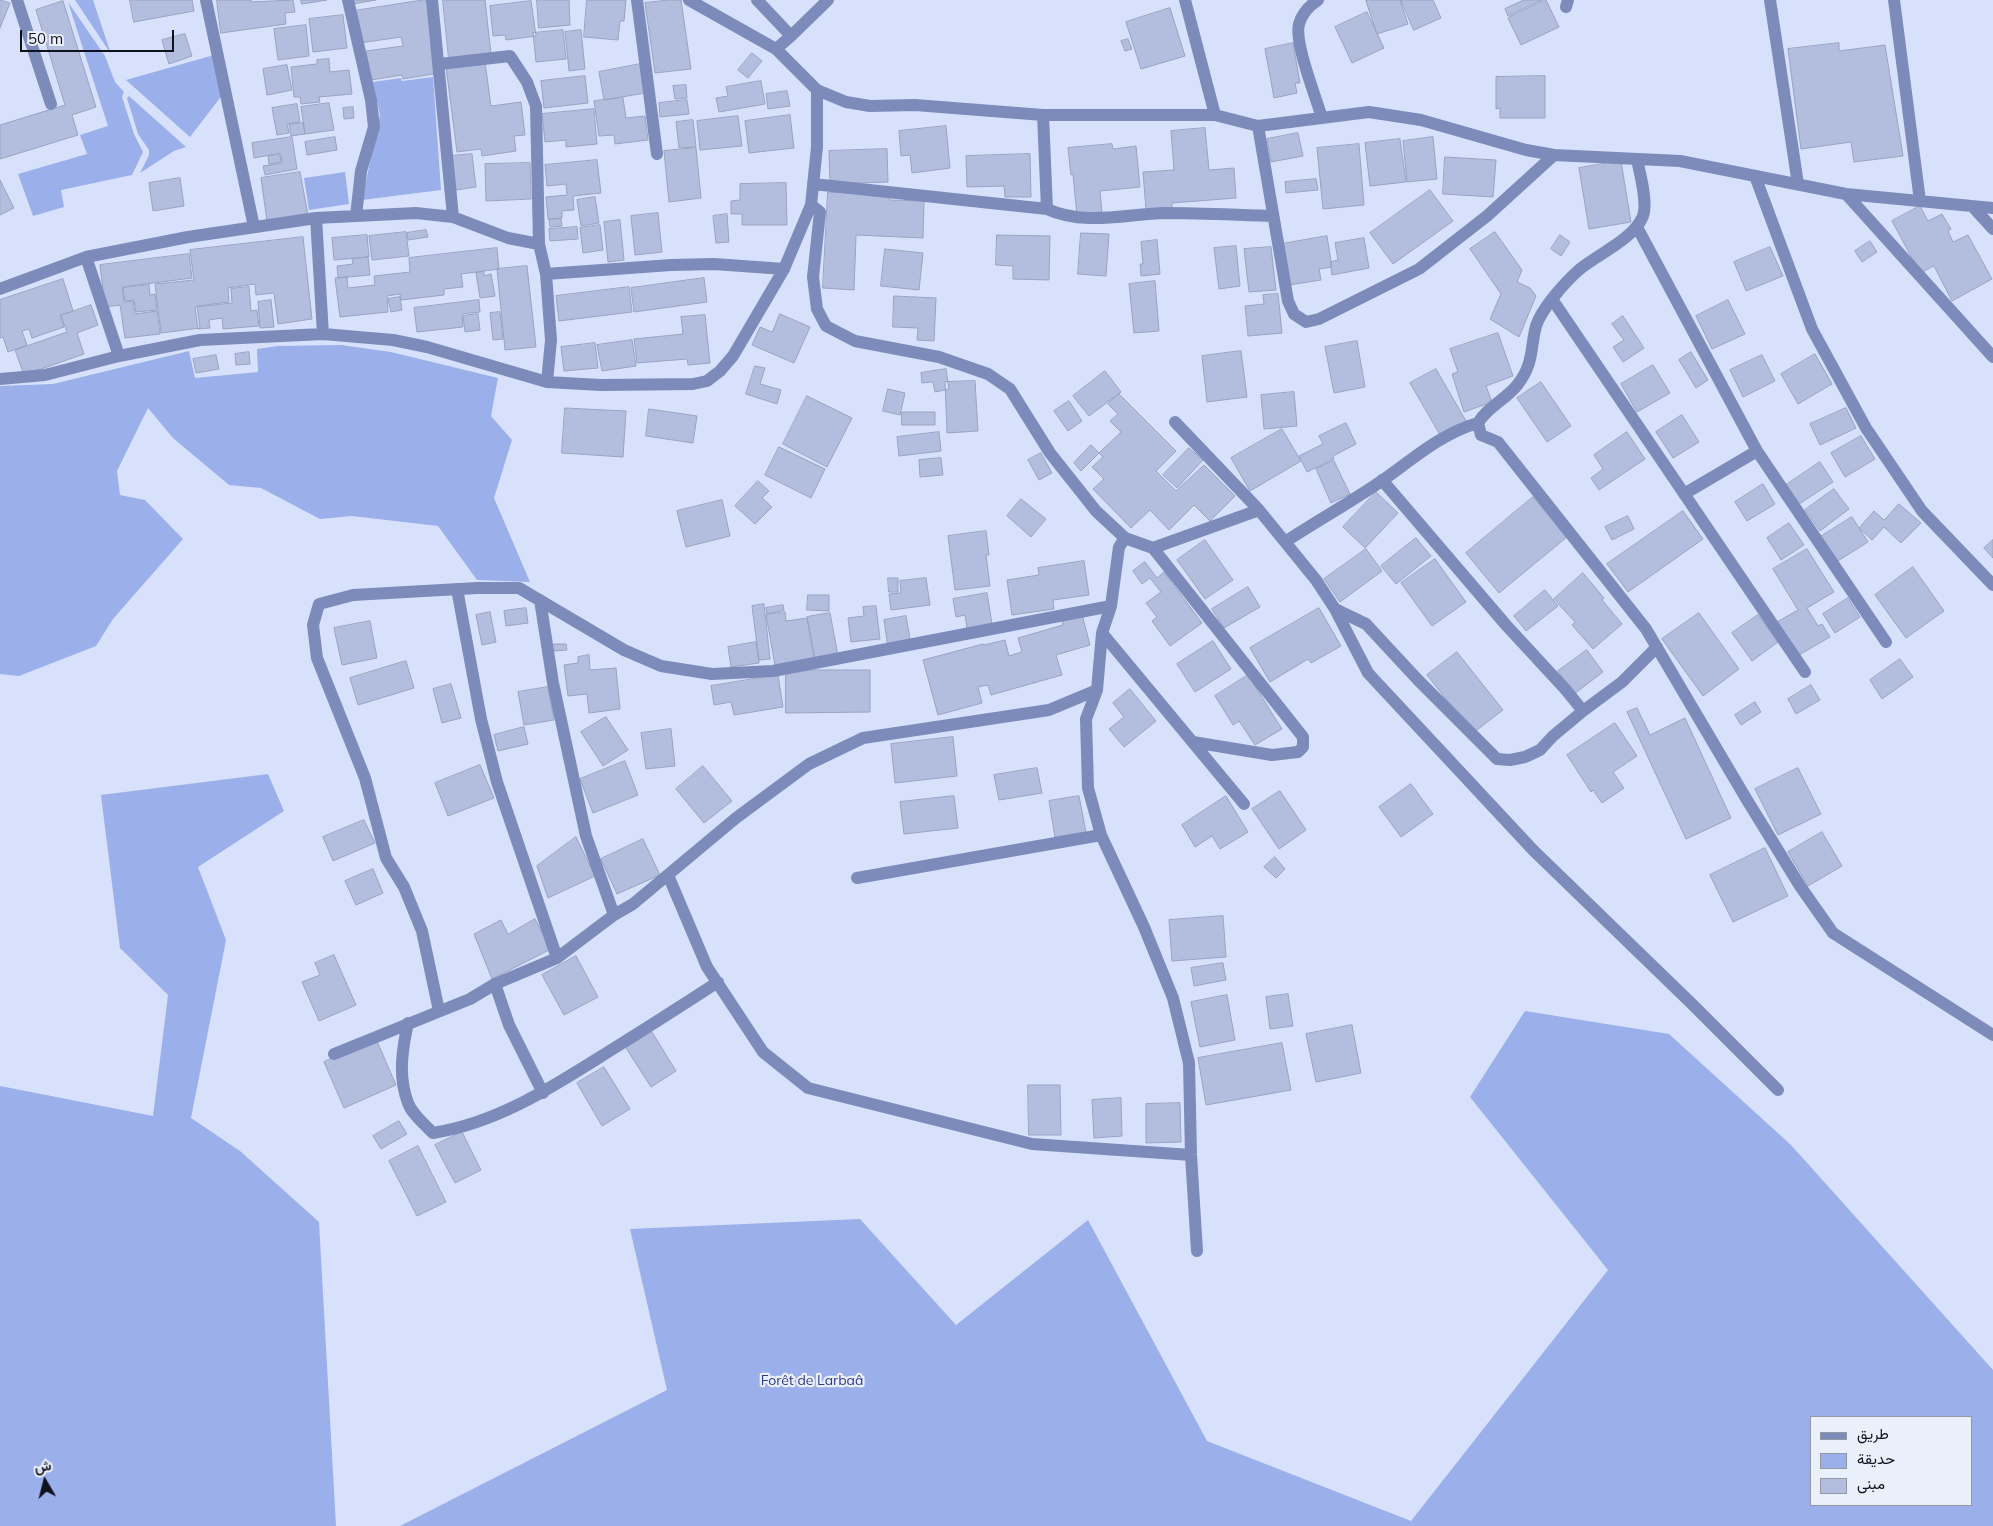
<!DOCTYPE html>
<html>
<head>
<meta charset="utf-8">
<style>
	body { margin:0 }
	#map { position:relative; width:1993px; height:1526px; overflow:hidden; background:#d8e1fc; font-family:Mulish,Vazirmatn,sans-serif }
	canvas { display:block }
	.legend { position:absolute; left:1810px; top:1416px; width:162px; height:90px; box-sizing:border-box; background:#eaeffc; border:1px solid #9297a3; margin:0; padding:6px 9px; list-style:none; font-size:15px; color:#0e121d }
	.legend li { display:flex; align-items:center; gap:10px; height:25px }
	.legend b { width:25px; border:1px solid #9297a3 }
	.north { position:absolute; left:20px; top:1456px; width:50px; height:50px; -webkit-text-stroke:4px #eaeffc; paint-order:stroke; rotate:352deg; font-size:14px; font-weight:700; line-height:20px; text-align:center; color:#0e121d }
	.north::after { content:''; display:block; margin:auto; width:18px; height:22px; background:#0e121d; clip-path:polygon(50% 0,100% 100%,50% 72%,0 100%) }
	.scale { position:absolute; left:20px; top:30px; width:154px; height:22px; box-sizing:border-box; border:2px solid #0e121d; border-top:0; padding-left:6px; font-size:15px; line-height:18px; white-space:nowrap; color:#0e121d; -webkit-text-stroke:4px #eaeffc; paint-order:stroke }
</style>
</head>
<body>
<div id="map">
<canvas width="1993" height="1526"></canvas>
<ul class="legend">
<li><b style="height:6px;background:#7c8bb9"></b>طريق</li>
<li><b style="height:14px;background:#9bafea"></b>حديقة</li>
<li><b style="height:14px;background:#b3bede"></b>مبنى</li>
</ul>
<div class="north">ش</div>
<div class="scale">50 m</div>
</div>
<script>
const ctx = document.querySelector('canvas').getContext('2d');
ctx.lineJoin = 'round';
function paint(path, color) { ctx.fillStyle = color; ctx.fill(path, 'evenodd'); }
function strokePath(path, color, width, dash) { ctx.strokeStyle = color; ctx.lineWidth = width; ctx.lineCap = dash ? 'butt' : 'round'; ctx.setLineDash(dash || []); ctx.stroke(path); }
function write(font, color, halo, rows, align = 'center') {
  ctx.font = font + ' Mulish,sans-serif'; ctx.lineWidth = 4.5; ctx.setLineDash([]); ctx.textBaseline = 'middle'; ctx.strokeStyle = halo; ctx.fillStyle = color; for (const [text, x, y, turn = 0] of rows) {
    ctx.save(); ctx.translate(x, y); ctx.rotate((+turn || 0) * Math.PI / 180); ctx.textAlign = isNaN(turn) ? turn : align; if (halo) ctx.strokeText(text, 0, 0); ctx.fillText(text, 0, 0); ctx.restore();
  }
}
const green = new Path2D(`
	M75,0H93L111,54Z
	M68,2L105,56L115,82L124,92L122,97L134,134L143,152L132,175L61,190L64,207L33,216L18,174L87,154L80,135L108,126Z
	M214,55L223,94L190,137L126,80Z
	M433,77L441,190L362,200L380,115L373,82L401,78L402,81Z
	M129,96L186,147L174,151L140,173L149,155V150L138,134L127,98Z
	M345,172L349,204L309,210L304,178Z
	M341,345L391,352L498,378L491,416L512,440L494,498L530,582L477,580L438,526L352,516L320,519L261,488L229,485L173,438L148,408L117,471L120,495L145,500L183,539L113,619L96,646L19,676L0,674V386L53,384L189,351L195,378L258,372L257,349L278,346Z
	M268,774L284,811L198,867L226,940L191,1118L240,1151L319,1222L336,1526H0V1086L153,1116L168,995L120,948L101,795Z
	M1525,1011L1669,1034L1791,1145L1993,1370V1526H400L667,1390L630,1229L860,1219L956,1325L1088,1220L1207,1441L1411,1521L1608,1270L1470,1097ZM1812,1417H1972V1505H1812Z`);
const building = new Path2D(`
	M0,0L10,3L0,28Z
	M130,0H192L194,11L134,22Z
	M217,0H251V2L293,0L295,12L285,13L286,24L221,33Z
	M301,0H327L302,4Z
	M352,0H376L353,4Z
	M423,0H428L439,73L403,79L402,75L371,80L366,51L403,46L401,37L360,43L354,11Z
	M443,0H485L491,54L449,59Z
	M537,0H569L570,25L539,28Z
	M587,0H626L624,21H620L618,40L584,37Z
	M669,0H681L691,69L655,73L645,3Z
	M1369,0H1400L1408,24L1377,34L1366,1Z
	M1401,0H1433L1441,18L1414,30Z
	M1524,0H1542L1508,16L1505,9Z
	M1546,0L1559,27L1521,45L1508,18Z
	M63,1L96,107L72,115L78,135L0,159V125L65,105L36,10Z
	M531,1L536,36L506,40L505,35L493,36L490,6Z
	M1170,8L1185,56L1141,69L1126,22Z
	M1367,12L1384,48L1352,63L1335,27Z
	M343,15L347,48L313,52L309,19Z
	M306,25L309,56L278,60L274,29Z
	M563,30L566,59L536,62L533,33Z
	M581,30L585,69L569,71L565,32Z
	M185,34L192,56L169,64L162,40Z
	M1128,39L1132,49L1125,51L1121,41Z
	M1293,43L1300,83H1295L1297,93L1274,98L1265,49Z
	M1839,43V51L1885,45L1903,156L1854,162L1851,142L1801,149L1788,49Z
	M752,53L762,61L748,78L738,70Z
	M329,59L330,72L349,70L352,94L319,97L320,102L301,104L300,97H294L291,67L317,64V60Z
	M485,62L491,106L521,102L525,135L514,136L516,151L482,156L481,149L457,152L446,67Z
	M640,64L645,93L604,100L599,72Z
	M287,65L292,90L267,95L263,69Z
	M585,76L588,103L544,108L541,81Z
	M1545,76V118H1500V108L1496,109V77Z
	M761,81L765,104L719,112L716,98L728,96L726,87Z
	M686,85L687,98L675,99L673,86Z
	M787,91L790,106L768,109L766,94Z
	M623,98L626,118L645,116L648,140L615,144L614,135L599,136L594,101Z
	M687,100L689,114L660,117L659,103Z
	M329,103L334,130L305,134L301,107Z
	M297,104L300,122L287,124L289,133L277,135L272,108Z
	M353,107L354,118L344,119L343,108Z
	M594,109L597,144L566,147V140L545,142L542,114Z
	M790,115L794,148L749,153L745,121Z
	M738,116L742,146L700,150L697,121Z
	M693,120L696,147L679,148L676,122Z
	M303,123L305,134L291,136L289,125Z
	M946,126L950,168L912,173L910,155L901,156L899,131Z
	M1205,128L1209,170L1234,168L1236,198L1172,203V208L1146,210L1143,172L1174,170L1171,131Z
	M1298,133L1303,156L1271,162L1267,139Z
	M292,137L297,169L265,175L263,166L282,163L281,153L254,158L252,143Z
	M335,137L337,150L307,155L305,142Z
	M1433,137L1437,179L1407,182L1403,141Z
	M1400,139L1406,182L1370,186L1365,143Z
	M1112,144L1113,149L1136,146L1140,187L1100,191L1102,214L1077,216L1073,174L1071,175L1068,148Z
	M1359,144L1364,205L1323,209L1317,148Z
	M696,148L701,198L669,202L664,151Z
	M887,149L888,182L830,184L829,151Z
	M472,154L476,187L456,190L451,156Z
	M1030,154L1031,197H1005L1004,186L967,187L966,156Z
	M280,155L281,162L269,164L268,156Z
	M1445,157L1496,160L1493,197L1443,194Z
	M597,160L601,193L573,196L574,210L562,211V218L548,219L546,197L567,195L566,184L547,186L545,165Z
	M1621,161L1631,222L1589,229L1579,168Z
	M530,163L531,199L486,201L485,164Z
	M300,172L308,215L267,221L261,178Z
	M180,178L184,206L153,211L149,183Z
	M1316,179L1318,190L1286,193L1285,182Z
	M0,180L14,208L0,215Z
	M786,183L787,225H742V214H731V201L740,200V184Z
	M1430,190L1453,221L1393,264L1370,233Z
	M828,192L890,195V200L924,201L923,238L856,235L854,290L823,288Z
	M595,197L599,223L581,226L577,200Z
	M1920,206L1928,221L1942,214L1951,229L1948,231L1953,242L1968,235L1992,279L1952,301L1934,266L1920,273L1892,221Z
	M658,213L662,252L635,255L631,216Z
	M727,214L729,242L716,243L713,216Z
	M561,219L562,226L550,227L549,220Z
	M620,220L624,260L608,262L604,222Z
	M600,225L603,250L583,253L580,228Z
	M577,227L578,239L550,241L549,229Z
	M426,230L428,237L408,240L407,233Z
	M406,232L409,256L372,260L369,236Z
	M1495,232L1522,270L1517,282L1530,288L1536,296L1519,337L1490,319L1501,294L1470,249Z
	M1081,233L1109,234L1106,276L1078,274Z
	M367,235L369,257L334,260L332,238Z
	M997,235L1050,236L1049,280L1013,279V266L996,265Z
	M1560,235L1570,242L1561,256L1551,249Z
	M1327,236L1332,267L1319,269L1321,280L1289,285L1282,244Z
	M303,237L312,319L278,324L274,293L256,295L255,284L228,288L229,302L197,306L200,328L161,333L155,284L194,280L190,250Z
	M1364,238L1369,268L1332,275L1330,262L1338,260L1335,243Z
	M1157,240L1160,274L1141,276L1140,264H1143L1141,242Z
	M1870,241L1877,252L1862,262L1855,251Z
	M1236,246L1240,286L1219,289L1214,248Z
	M1271,247L1276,290L1249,292L1244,249Z
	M1770,247L1783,276L1746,291L1734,262Z
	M497,248L499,269L461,274L463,287L444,289V295L401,300L400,294L387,296L388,312L340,317L335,278L347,277L348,288L375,285L374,276L410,272L409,258Z
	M885,249L923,253L919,290L881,286Z
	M189,254L192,278L122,287L124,302L133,301L135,314L157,311L160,334L125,338L120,305L105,307L100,265Z
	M368,257L370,275L338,278L337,266L353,264L352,259Z
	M527,266L536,347L505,350L497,269Z
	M484,272V276L491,274L495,296L480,298L476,273Z
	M704,278L707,302L634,312L631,288Z
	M63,279L73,311L60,315L64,327L32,338L29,329L22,331L27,345L8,352L3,337L0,338V300Z
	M1155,281L1159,331L1134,333L1129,284Z
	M149,285L150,295L155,294L157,310L136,312L134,300L125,301L123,288Z
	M249,287L251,311L257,310L259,326L223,329L222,318L209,320L210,328L198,329L195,307L232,303L231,289Z
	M629,287L632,312L559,321L556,296Z
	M1278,294L1282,333L1248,336L1245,306L1264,304L1263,295Z
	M894,296L936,298L934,341L917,340L918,328L893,327Z
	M400,297L402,310L391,312L388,299Z
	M271,300L274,327L260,328L258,302Z
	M479,300L480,312L462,314L463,327L417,332L414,308Z
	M1728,300L1745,334L1712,349L1696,316Z
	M91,305L98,325L77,333L84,354L24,375L15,350L67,332L61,316Z
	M500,312L503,339L493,340L490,313Z
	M478,314L480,330L465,332L463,316Z
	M780,314L810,327L794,363L752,345L760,327L772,332Z
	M705,315L710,363L688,365L687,359L637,363L634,339L683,334L681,317Z
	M1623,316L1644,348L1623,362L1613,347L1624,340L1612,324Z
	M1498,333L1513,376L1486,386L1492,402L1464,412L1452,374L1458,372L1450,349Z
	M632,340L636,366L602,371L597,345Z
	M1357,341L1365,387L1334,393L1325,347Z
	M595,343L598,368L564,371L561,347Z
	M1241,351L1247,397L1207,402L1202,356Z
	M249,352L250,364L236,365L235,354Z
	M1691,352L1708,380L1696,388L1679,360Z
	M1815,354L1832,384L1798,404L1781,374Z
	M216,355L219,369L196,373L193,359Z
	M1762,355L1775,381L1743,397L1730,370Z
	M1653,365L1670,393L1637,412L1621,384Z
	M755,366L765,368L760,384L781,390L777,404L746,394Z
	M946,369L949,389L935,392L933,382L922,383L921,373Z
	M1436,369L1466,421L1440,435L1410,383Z
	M1105,371L1121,392L1089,416L1073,396Z
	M975,381L978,431L947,433L945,382Z
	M1541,382L1571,426L1547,442L1517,398Z
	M888,389L905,393L900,415L883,411Z
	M1294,392L1297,426L1264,429L1261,395Z
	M1119,394L1176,451L1156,471L1176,491L1204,465L1235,496L1210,521L1194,505L1169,530L1150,510L1131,528L1093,489L1104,479L1092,467L1103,457L1099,453L1121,432L1110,421L1118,414L1108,404Z
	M807,396L852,418L827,467L783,444Z
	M1069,401L1082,421L1068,431L1054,411Z
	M565,408L626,411L623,457L562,453Z
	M1846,408L1856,428L1820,445L1810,424Z
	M649,409L697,416L693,443L646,436Z
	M902,412H935V425H902Z
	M1682,415L1699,442L1673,458L1656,432Z
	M1346,423L1356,444L1333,456L1334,459L1307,472L1299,456L1323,444L1319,436Z
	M1282,429L1301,461L1250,491L1231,458Z
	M939,432L941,451L899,456L897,437Z
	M1627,432L1645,459L1599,490L1591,478L1603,469L1594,455Z
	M1861,436L1875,459L1845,477L1831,453Z
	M1091,445L1099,453L1081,471L1074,463Z
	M779,447L825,469L811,498L765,475Z
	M1189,448L1203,460L1177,488L1163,475Z
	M1041,453L1052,473L1039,480L1028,460Z
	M941,458L943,475L920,477L919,460Z
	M1334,461L1350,494L1331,503L1316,469Z
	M1820,462L1833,482L1799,504L1786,485Z
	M758,481L769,491L762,498L772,507L755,524L735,506Z
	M1763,484L1775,504L1747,521L1735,502Z
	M1834,489L1849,509L1820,531L1805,510Z
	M1376,492L1398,513L1365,548L1343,527Z
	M1533,497L1567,537L1499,593L1466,553Z
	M1021,499L1046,519L1031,537L1007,516Z
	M722,500L730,536L686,547L677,511Z
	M1899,504L1921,523L1901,543L1884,527L1872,540L1859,528L1874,511L1884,520Z
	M1683,511L1703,539L1628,592L1607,564Z
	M1628,516L1634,529L1612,540L1605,527Z
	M1852,517L1868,542L1836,562L1820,537Z
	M1789,523L1804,545L1781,560L1767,538Z
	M986,531L989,555H986L990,586L955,590L948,536Z
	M1416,538L1431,556L1396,584L1381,566Z
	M1205,540L1233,580L1205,599L1177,560Z
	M1993,540V558L1984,548Z
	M1366,549L1382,571L1340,602L1324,579Z
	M1807,549L1834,592L1807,608L1818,626L1822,624L1830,637L1797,656L1777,622L1798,610L1773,569Z
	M1435,559L1466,602L1432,626L1401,583Z
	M1084,561L1089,595L1053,600L1054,609L1012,615L1007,580L1039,575L1038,568Z
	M1145,562L1157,578L1164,572L1202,623L1170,646L1152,621L1157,617L1146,603L1161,592L1150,578L1142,584L1133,571Z
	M1913,567L1944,611L1906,638L1875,595Z
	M1583,573L1604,598L1602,600L1622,624L1593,649L1572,625L1575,622L1554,599Z
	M888,578H898V592H889Z
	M926,578L930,605L891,610L889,594L901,593L900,581Z
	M1248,587L1260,607L1224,628L1212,609Z
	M1545,590L1558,606L1526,631L1514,616Z
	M987,593L992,624L967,628L965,615L956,617L953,599Z
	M808,595H829V611L807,610Z
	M1848,598L1860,617L1835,633L1823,614Z
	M764,604L770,659L759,660L752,606Z
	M783,605L784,610L767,614L766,608Z
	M876,606L880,639L851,642L848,618L864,616L863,607Z
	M526,608L528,623L506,626L504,611Z
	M1319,608L1341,646L1311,663L1308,659L1270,682L1250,648Z
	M490,612L496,642L482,645L476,615Z
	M785,612L786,621L807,618L814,658L775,665L766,615Z
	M830,613L838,656L815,660L807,617Z
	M1699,613L1739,669L1703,696L1662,639Z
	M1082,614L1090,645L1056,655L1062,675L991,695L988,685L978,687L982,703L938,715L923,660L983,644L984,645L1005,640L1009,656L1022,652L1018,638L1063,625L1062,619Z
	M1758,615L1778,642L1752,661L1732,633Z
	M906,616L911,644L888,648L884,620Z
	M370,621L377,658L342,665L334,628Z
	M1213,641L1231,669L1195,692L1177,664Z
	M756,642L759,663L731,667L728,647Z
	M554,644H566L567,650L555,651Z
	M1587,650L1603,672L1574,694L1558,671Z
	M1457,652L1503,710L1473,733L1427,675Z
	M589,655L590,670L616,668L620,709L589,713L587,694L568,696L564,665L578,663V657Z
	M1900,659L1913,677L1882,699L1870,680Z
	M406,661L414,688L358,705L350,678Z
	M786,670H870V712L786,713Z
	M778,675L783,707L734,715L731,702L714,705L711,686Z
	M1248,675L1282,729L1255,745L1239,721L1233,725L1215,696Z
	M451,684L461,718L442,723L433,689Z
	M1811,685L1820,700L1796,714L1788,699Z
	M548,687L554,720L524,725L518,692Z
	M1130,689L1156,721L1124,747L1109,729L1124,717L1113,703Z
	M1755,702L1761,712L1741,725L1735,715Z
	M1637,708L1650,735L1685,718L1731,818L1686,839L1627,712Z
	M606,717L628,750L603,766L581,732Z
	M1615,723L1637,756L1613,772L1624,788L1602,803L1593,790L1591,792L1567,755Z
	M524,727L528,744L498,751L494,735Z
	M671,729L675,766L646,769L641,733Z
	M953,737L957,776L895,783L891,744Z
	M625,761L638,795L593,813L580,779Z
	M480,765L494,798L448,816L435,783Z
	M703,766L732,801L704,823L676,789Z
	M1037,768L1042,793L999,800L994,775Z
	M1798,768L1821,814L1778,835L1755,789Z
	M1411,784L1433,814L1401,837L1379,807Z
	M1280,791L1306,830L1279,849L1252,809Z
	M954,796L958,828L904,834L900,802Z
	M1079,796L1086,832L1055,837L1049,801Z
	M1226,796L1248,832L1220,849L1212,836L1195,847L1182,825Z
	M364,820L375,843L333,861L323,837Z
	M1822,832L1842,866L1808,886L1788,852Z
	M576,837L595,876L548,898L537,866Z
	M643,839L660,875L617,894L601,859Z
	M1765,848L1788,896L1733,922L1710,875Z
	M1275,857L1285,869L1276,878L1264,867Z
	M373,869L383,893L356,905L345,881Z
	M1223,916L1226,957L1172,961L1169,920Z
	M535,919L551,949L492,979L474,934L501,920L508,934Z
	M334,955L356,1005L319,1021L302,982L320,975L315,963Z
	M576,956L598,997L564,1015L542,975Z
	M1223,963L1226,980L1194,986L1191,968Z
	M1288,994L1293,1026L1270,1029L1266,997Z
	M1227,995L1235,1040L1200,1047L1191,1002Z
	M1352,1025L1361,1073L1316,1082L1306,1034Z
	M652,1032L676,1071L651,1087L626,1048Z
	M376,1039L396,1085L344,1108L324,1062Z
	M1282,1043L1291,1090L1206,1105L1198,1058Z
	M604,1067L630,1109L602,1126L577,1083Z
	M1028,1085H1060L1061,1135H1029Z
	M1121,1098L1122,1136L1094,1138L1092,1100Z
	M1180,1103L1181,1142L1146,1143V1104Z
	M399,1121L407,1134L381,1149L373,1136Z
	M462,1132L481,1170L455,1183L435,1145Z
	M418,1146L446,1202L417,1216L389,1161Z`);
const minor = new Path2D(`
	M17,0L51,104
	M206,0L254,227
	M348,0L371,100L374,127L361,171L356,216
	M432,0L453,217
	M637,0L657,154
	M689,0L776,49L817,90L846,102L870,106L915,105L1043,115H1215L1258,126L1369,112L1421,120L1526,150L1554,155L1680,161L1846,194L1993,208
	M757,0L791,36
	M1185,0L1215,115
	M1318,0C1309,6 1302,13 1299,24C1294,43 1316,97 1322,118
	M1770,0L1798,184
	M1894,0L1920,201
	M1566,7L1568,0
	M776,49L791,36L828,0
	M440,64L510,56L527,82L536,106L539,244L546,274L551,340L547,382
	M1043,115L1047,209C1084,226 1126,214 1165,213C1201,213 1237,215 1273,216
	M1258,126L1288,301L1294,314L1306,322L1319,319L1419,269L1487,216L1554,155
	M1637,160C1640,174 1648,202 1643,216C1634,239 1598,254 1580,269C1565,282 1542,308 1536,326C1530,349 1534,363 1518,384C1507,399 1488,406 1478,423L1481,435L1498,442L1646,629L1747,800L1800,886L1833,933L1993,1035
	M1755,176L1812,329L1866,428L1922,511L1993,585
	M813,184L1047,209
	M1846,194L1993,357
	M811,205L820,212L813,277L817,309L826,326L855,341L939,357L988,374L1010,389L1050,453L1096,511L1125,538L1119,547L1111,606L1102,633L1097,690L1086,719L1088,788L1101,835L1144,927L1173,998L1189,1063L1191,1155L1197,1251
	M1972,206L1993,229
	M316,218L323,334
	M1637,227L1757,451L1886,642
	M86,257L119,356
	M546,274L671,265L714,264L784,269
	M0,289L86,257L188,237L316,218L416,213L453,217L508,238L539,244
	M1552,299L1805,672
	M0,379L45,375L119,356L200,340L323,334L393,340L427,347L547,382L601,385L693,384L707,381L720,371L733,356L784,269L811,205L817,147V90
	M1175,422L1259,510L1316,580L1335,609L1368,673L1533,850L1692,1004L1778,1090
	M1382,480L1506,625L1566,690L1583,711L1622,682L1657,647
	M1684,494L1757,451
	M1125,538L1153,548L1259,510
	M1285,542C1317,521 1351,502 1383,480C1413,459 1442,433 1478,423
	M1153,548L1303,737V747L1298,752L1272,755L1193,742
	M457,589L481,719L497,782L557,958
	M540,600L553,683L586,836L614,915
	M1335,609L1366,624L1418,680L1497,759L1510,760L1525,757L1540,750L1553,736L1583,711
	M1102,633L1244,804
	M668,875L707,967L763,1052L808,1088L1032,1144L1191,1155
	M857,878L1101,835
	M495,984L509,1025L543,1093
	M439,1011L422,931L404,887L386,858L365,778L317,658L313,625L319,604L353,595L477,588H519L624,650L661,666L712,674L773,671L1111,606
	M408,1023C402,1050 398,1077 408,1103C412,1114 425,1125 433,1133C498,1123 554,1086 608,1052C645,1029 681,1006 718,982
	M334,1054L470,999L495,984L557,958L614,915L633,904L736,818L809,764L863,738L1049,710L1097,690`);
const parkNames = [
	["Forêt de Larbaâ",812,1381]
];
paint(green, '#9bafea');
paint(building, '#b3bede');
strokePath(building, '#98a3c1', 1);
strokePath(minor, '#7c8bb9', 12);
write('14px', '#2b3c89', '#eaeffc', parkNames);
</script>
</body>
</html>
